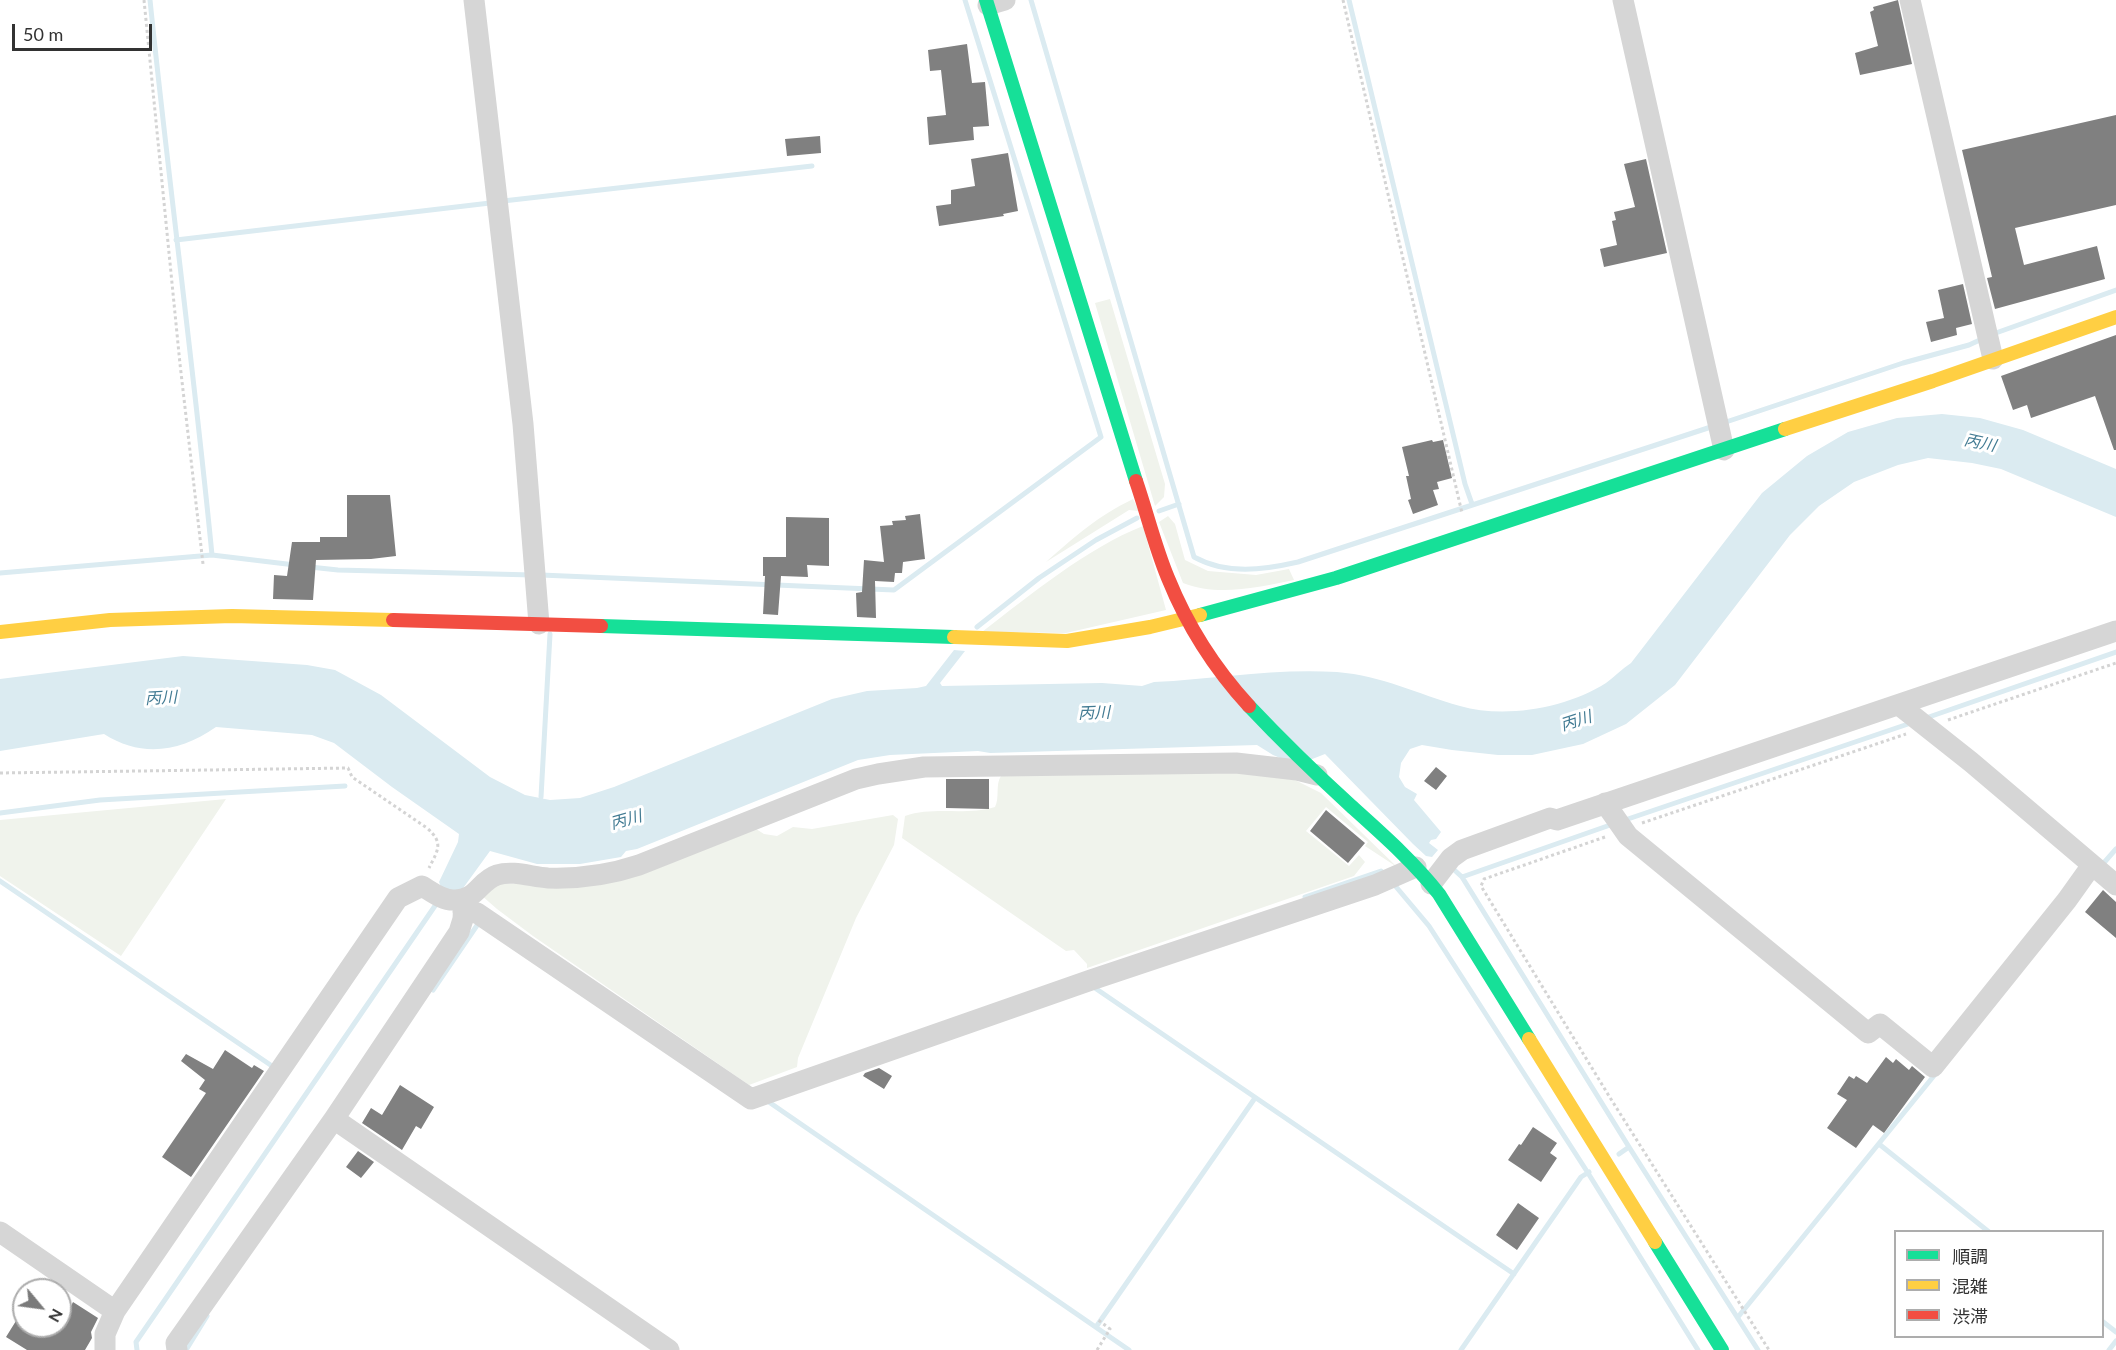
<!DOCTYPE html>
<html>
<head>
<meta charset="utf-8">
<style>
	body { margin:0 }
	#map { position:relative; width:2116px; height:1350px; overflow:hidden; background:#fff; font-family:Lato,"Noto Sans JP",sans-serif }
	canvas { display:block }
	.legend { position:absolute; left:1894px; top:1230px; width:210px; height:108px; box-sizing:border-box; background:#fff; border:2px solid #adadad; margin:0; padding:8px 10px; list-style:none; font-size:18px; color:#323232 }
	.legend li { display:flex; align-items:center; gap:12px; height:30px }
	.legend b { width:30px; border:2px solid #adadad }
	.north { position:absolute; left:12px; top:1278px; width:60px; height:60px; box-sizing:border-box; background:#fff; border:2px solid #adadad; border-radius:50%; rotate:119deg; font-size:16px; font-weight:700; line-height:24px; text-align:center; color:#323232 }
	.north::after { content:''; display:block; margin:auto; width:21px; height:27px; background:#7a7a7a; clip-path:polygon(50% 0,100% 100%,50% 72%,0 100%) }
	.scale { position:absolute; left:12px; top:24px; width:140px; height:27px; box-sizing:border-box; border:3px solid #323232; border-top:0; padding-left:8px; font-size:18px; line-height:21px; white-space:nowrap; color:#323232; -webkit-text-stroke:4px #fff; paint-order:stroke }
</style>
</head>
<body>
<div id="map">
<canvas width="2116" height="1350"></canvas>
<ul class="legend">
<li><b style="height:8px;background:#16e098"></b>順調</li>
<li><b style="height:8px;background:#ffcf43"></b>混雑</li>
<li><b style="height:8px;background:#f24e42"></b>渋滞</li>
</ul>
<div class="north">N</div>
<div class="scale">50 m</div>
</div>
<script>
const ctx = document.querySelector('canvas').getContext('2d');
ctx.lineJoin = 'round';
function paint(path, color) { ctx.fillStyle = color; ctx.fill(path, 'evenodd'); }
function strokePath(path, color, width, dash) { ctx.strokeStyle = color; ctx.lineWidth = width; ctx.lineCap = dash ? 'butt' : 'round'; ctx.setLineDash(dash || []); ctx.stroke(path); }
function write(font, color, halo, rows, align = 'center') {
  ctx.font = font + ' Lato,"Noto Sans JP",sans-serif'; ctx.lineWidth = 6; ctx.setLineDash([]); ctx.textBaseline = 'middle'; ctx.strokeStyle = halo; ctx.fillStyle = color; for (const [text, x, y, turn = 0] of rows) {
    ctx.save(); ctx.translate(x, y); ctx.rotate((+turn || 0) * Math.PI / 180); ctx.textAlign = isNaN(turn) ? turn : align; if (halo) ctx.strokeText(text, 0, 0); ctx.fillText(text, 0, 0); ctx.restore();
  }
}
const green = new Path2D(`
	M1110,299L1165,484L1164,497L1155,506L1095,303Z
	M1133,499L1139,511L1129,510L1046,562C1077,535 1096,517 1133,499Z
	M1168,516L1175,524L1185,560L1208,571L1256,575L1289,569L1294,580C1258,587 1219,597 1183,583L1159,522Z
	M1143,526L1166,610L1066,633L982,632C1030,595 1087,548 1143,526Z
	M1229,770L1293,779L1321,793L1397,867L1365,846L1368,842L1326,807L1306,831L1349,866L1359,855L1365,862L1354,876L1087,968V964L1074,950L1066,951L902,838L905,816C934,806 965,816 995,807C1000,797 995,785 1001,776Z
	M226,799L121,956L0,876V820Z
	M893,815L898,819L894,845L856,918L798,1058L797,1067L749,1085L533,936L497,909L481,895L495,884H534L753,827L764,834L777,836L793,827L812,829Z`);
const water = new Path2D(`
	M1942,414L1980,418L2023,430L2116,469V517L2001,469L1972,463L1928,458L1898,465L1854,482L1819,506L1790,535L1675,685L1626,724L1583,744L1532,755H1498L1452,750L1422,745L1410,749L1401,763L1399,777L1405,787L1417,794L1414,800L1441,832L1436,839L1431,840L1429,843L1438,850L1432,857L1426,856L1413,844L1325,754L1297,765L1273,755L1257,745L990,753L978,751L890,755L858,760L637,849L626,851L621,857L580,864H537L490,851L461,891L449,893L441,887L439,882L458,842L459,834L392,787L334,743L312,735L216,727C180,752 142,758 104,734L0,751V679L183,656L307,665L335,670L381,695L490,777L525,795L550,800L580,798L614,787L832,699L867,691L917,688L926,686L954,650L965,651L940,683L942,686L1102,683L1142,686L1154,682C1215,679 1276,668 1337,672C1383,676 1417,694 1460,706C1505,719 1567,708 1606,683C1614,677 1622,669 1631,663L1762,493L1807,456L1848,432L1897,418Z`);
const stream = new Path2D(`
	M150,0C169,185 194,370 212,555
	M1031,0L1194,557C1227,575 1263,570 1298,562L1714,426
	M1349,0L1465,484L1472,504
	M503,201L812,166
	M176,240L490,203
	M1993,334L2116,290
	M1723,423L1903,363L1969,345L1982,339
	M1159,511L1179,504
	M310,567L338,570L532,575
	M0,573L212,555L295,565
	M541,575L894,590L1101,437L965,0
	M977,627L1039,578L1096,540L1137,518
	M1926,718L2116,652
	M541,797L550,634
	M0,813L100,800L345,786
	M1625,820L1911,723
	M2102,865L2116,849
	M1450,866L1462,877L1629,1147L1758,1350
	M1462,877L1613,824
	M0,881L272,1066
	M1392,882L1429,926L1588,1173L1698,1350
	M1305,897L1381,871L1383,873
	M1092,986L1514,1274
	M433,990L480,921
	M766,1100L1129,1350
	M1879,1144L1989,1232
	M1619,1154L1629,1147
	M1738,1317L1937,1072
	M2102,1321L2116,1332
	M1096,1327L1255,1098
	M137,1350L136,1342L439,900
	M186,1350L207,1316
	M1461,1350L1581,1177L1589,1172
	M2109,1350L2116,1341`);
const building = new Path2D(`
	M1898,0L1912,64L1860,75L1855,53L1878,46L1870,12L1874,10L1873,7Z
	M967,44L972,83L985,82L989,126L973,127L974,140L929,145L927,117L946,115L941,70L930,71L928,50Z
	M2116,115V205L2015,228L2024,265L2097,246L2105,279L1995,309L1987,278L1992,277L1962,150Z
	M820,136L821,153L787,156L785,139Z
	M1008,153L1018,211L1003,214L1004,216L939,226L936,206L951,204V190L975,186L971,159Z
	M1646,159L1667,253L1604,267L1600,249L1617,245L1612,221L1616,220L1614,212L1635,207L1624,164Z
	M1963,284L1972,324L1956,328L1957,335L1931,342L1926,322L1944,318L1938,290Z
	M2116,335V450H2114L2095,396L2031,418L2027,405L2013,410L2001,376Z
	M1432,440L1433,442L1443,440L1452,478L1437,482L1439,489L1433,490L1438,505L1413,514L1408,500L1411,499L1406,476H1409L1402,447Z
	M347,495H390L396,556L371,559L316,560L313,600L273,599L274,575L287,576L292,542H320V537H347Z
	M920,514L925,559L903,562L902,573H895L894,582L875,581L876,618L857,617L856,593L862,592L864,560L884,562L880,526L893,525L892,521L906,520L905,516Z
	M786,517L829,518V566L807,565L808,577L781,576L778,615L763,614L765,576H763V557H786Z
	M1436,767L1447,776L1436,790L1424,781Z
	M946,779H989V809L946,808Z
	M1326,810L1365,843L1348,863L1310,831Z
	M2103,890L2116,902V938L2085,912Z
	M225,1050L252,1068L254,1065L264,1071L191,1177L162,1157L206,1093L199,1089L205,1080L181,1061L186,1054L213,1069Z
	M1886,1057L1893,1063L1896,1059L1909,1070L1912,1066L1925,1077L1884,1133L1873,1125L1856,1148L1827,1128L1847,1100L1837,1094L1849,1076L1854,1079L1856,1076L1867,1083Z
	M879,1068L892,1076L884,1089L863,1076L865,1073Z
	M400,1085L434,1107L421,1129L416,1126L402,1150L362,1123L371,1108L382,1115Z
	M1533,1127L1557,1143L1550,1153L1557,1158L1541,1182L1508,1160L1519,1144L1521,1145Z
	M358,1151L374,1162L361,1178L346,1167Z
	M1518,1203L1539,1218L1517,1250L1496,1235Z
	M60,1300L71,1306L73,1302L98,1318L91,1332L92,1338L85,1350H27L6,1337L24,1308V1326H60Z`);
const path = new Path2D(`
	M144,0L180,364L203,564
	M1343,0L1462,513
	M1948,720L2116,663
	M0,773L348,768L352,777L427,828C444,843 438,850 429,868
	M1642,823L1906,734
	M1605,837L1484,879L1481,886L1609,1096L1769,1350
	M1097,1350L1110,1329L1097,1319`);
const street = new Path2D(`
	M474,0L523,424L539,624
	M1623,0L1724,450
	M1910,0L1993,359
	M988,5L1005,0
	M1899,705L1971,762L2116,885
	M1605,803L1628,836L1868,1033L1880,1024L1933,1067L2067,900L2092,865
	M1431,884L1451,858L1462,850L1550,818L1557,820L2116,631
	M464,900L463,919L459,932L334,1119L669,1350
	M463,912L477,913L751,1099L1091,980L1375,885L1416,867
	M0,1232L115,1311
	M105,1350V1334L115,1311L398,898L422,886C432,892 443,901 455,900C477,900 479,881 497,875C513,870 532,877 548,878C580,879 609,875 639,865L856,779L878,774L924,767L1236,763L1297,770L1317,775
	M177,1350L176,1343L334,1119`);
const fast = new Path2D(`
	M986,0L1136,481
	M1200,615L1336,578L1785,429
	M601,626L954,637
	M1249,706C1282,741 1316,774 1351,806C1382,834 1413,861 1439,894L1529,1039
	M1655,1242L1722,1350`);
const slow = new Path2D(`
	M1785,429L1933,381L2116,317
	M0,632L110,620L232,616L393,620
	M954,637L1067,641L1150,627L1200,615
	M1529,1039L1655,1242`);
const jam = new Path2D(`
	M1136,481C1147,513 1155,547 1168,578C1187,625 1215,669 1249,706
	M393,620L601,626`);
const waterNames = [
	["丙川",1980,443,12],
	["丙川",161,698,-3],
	["丙川",1094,713,-2],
	["丙川",1576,721,-18],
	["丙川",626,820,-16]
];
paint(green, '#f0f3ec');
paint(water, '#dbebf1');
strokePath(stream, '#dbebf1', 5);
paint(building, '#808080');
strokePath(path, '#d4d4d4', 3, [3, 3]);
strokePath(street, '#d6d6d6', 21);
strokePath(fast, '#16e098', 14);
strokePath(slow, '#ffcf43', 14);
strokePath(jam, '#f24e42', 14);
write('italic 16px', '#427b93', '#fff', waterNames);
</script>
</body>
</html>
